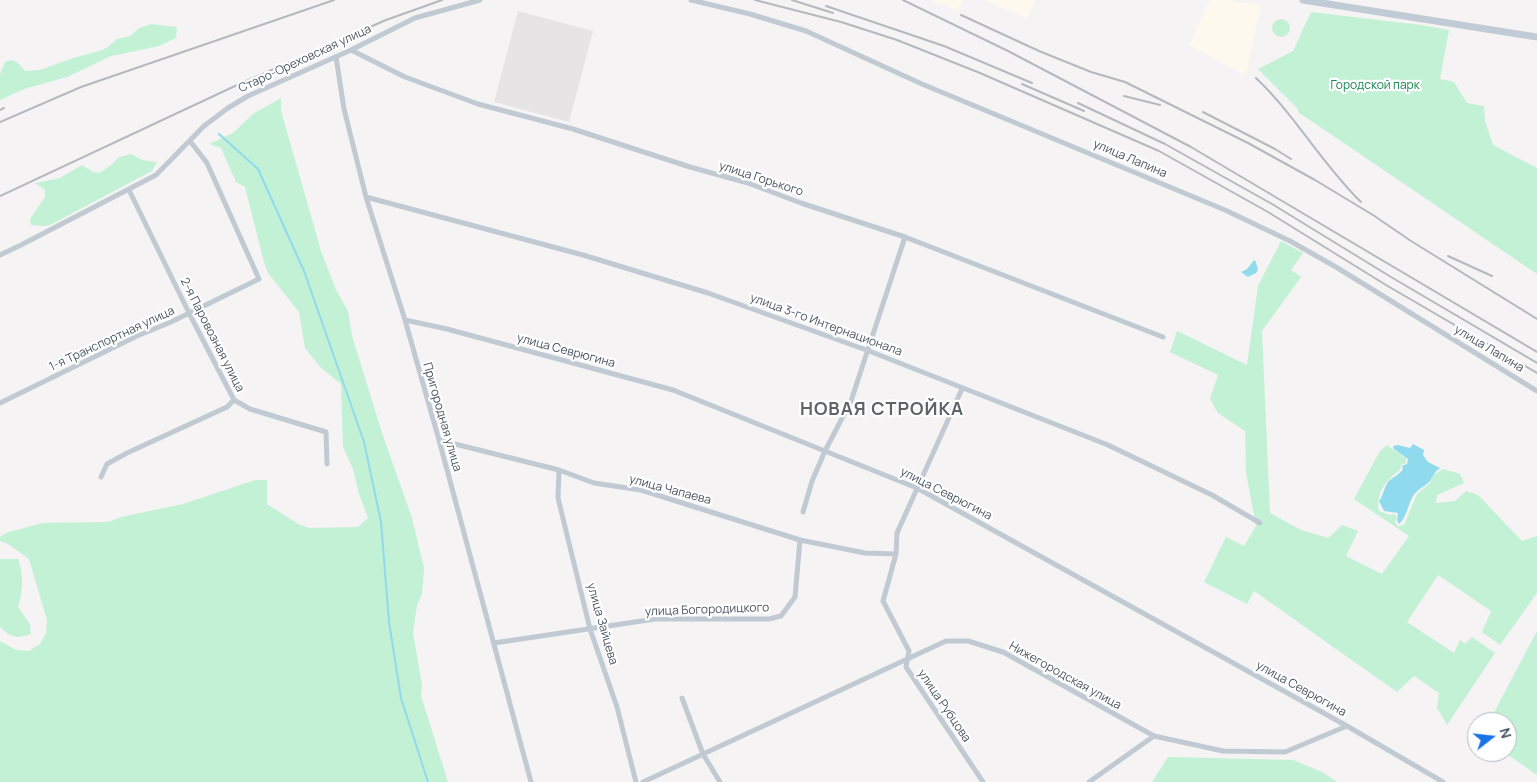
<!DOCTYPE html>
<html>
<head>
<meta charset="utf-8">
<style>
	body { margin:0 }
	#map { position:relative; width:1537px; height:782px; overflow:hidden; background:#f5f3f3; font-family:Manrope,sans-serif }
	canvas { display:block }
	.north { position:absolute; left:1467px; top:712px; width:50px; height:50px; box-sizing:border-box; background:#fff; border:1px solid #b7bbc0; border-radius:50%; rotate:74deg; font-size:14px; font-weight:700; line-height:20px; text-align:center; color:#4a5661 }
	.north::after { content:''; display:block; margin:auto; width:18px; height:22px; background:#1a73e8; clip-path:polygon(50% 0,100% 100%,50% 72%,0 100%) }
</style>
</head>
<body>
<div id="map">
<canvas width="1537" height="782"></canvas>
<div class="north">N</div>
</div>
<script>
const ctx = document.querySelector('canvas').getContext('2d');
ctx.lineJoin = 'round';
function paint(path, color) { ctx.fillStyle = color; ctx.fill(path, 'evenodd'); }
function strokePath(path, color, width, dash) { ctx.strokeStyle = color; ctx.lineWidth = width; ctx.lineCap = dash ? 'butt' : 'round'; ctx.setLineDash(dash || []); ctx.stroke(path); }
function write(font, color, halo, rows, align = 'center') {
  ctx.font = font + ' Manrope,sans-serif'; ctx.lineWidth = 4.5; ctx.setLineDash([]); ctx.textBaseline = 'middle'; ctx.strokeStyle = halo; ctx.fillStyle = color; for (const [text, x, y, turn = 0] of rows) {
    ctx.save(); ctx.translate(x, y); ctx.rotate((+turn || 0) * Math.PI / 180); ctx.textAlign = isNaN(turn) ? turn : align; if (halo) ctx.strokeText(text, 0, 0); ctx.fillText(text, 0, 0); ctx.restore();
  }
}
const commercial = new Path2D(`
	M932,0H963L957,11Z
	M983,0H1036L1027,18Z
	M1210,0H1224L1261,5L1248,64L1249,65L1244,75L1189,45Z`);
const education = new Path2D(`
	M518,11L593,31L569,122L494,102Z`);
const green = new Path2D(`
	M1311,12L1421,25L1449,30L1440,79L1454,82L1467,103L1484,106L1485,121L1493,145L1537,168V274L1298,112V109L1258,69L1293,51Z
	M1272 28a9 9 0 1 1 18 0a9 9 0 1 1-18 0Z
	M151,24L177,27L176,38L159,46L111,56L67,77L24,89L0,100V74L5,62L11,60L17,62L25,71L40,70L70,59L102,50L108,47L117,39L130,36L139,28Z
	M281,98V111L321,251L336,290L348,311L352,336L382,433L412,518L424,568L422,594L417,605L413,633L422,685L421,696L448,782H0V641L16,650L29,651L40,644L46,633L47,620L29,559L8,544L0,541V537L6,533L42,523L109,522L121,517L183,504L255,480H267V504L298,524L309,528L358,527L368,518L359,494L353,469L343,447L341,384L321,368L305,348L299,312L268,273L264,262L245,187L236,182L221,148L209,144L233,133L253,114Z
	M131,154L142,160L157,162L152,171L50,225L44,226L31,225L30,219L45,197V190L35,183L60,178L82,165L93,172L99,173L110,166L119,157Z
	M1281,241L1303,253L1291,270L1301,277L1262,331L1270,513L1301,530L1328,538L1342,525L1358,531L1346,556L1382,574L1409,536L1354,499L1380,451L1387,445L1406,458V463L1401,465L1400,470C1386,480 1376,492 1379,511L1390,515L1394,514L1397,517L1395,522L1398,526L1404,525L1417,494L1430,483L1433,475L1443,469L1460,474L1464,483L1437,495L1436,503L1455,501L1466,491L1478,495L1522,541L1537,536V593L1500,645L1482,632L1491,611L1438,575L1407,622L1454,653L1460,640L1465,644L1472,637L1495,653L1447,725L1437,708L1439,693L1414,676L1397,692L1254,591L1247,604L1204,582L1226,537L1244,546L1256,526L1246,472L1245,431L1218,413L1210,399L1218,375L1170,352L1177,331L1247,365L1258,286Z
	M0,559H18C24,575 23,591 18,607L30,624L31,634C15,639 12,638 0,627Z
	M1537,631V775L1504,752H1507V722H1489Z
	M1168,757L1293,760L1322,772L1337,782H1152Z`);
const water = new Path2D(`
	M1254,260L1256,262L1258,270L1256,273L1248,277L1241,272L1247,269Z
	M1413,444L1424,450L1423,455L1428,462L1440,468C1431,475 1434,477 1428,483C1423,487 1417,490 1413,496C1408,505 1406,518 1399,524L1397,520L1398,513L1384,511L1379,501C1384,495 1384,485 1390,480C1395,476 1400,474 1403,469L1402,466L1407,464L1408,459L1394,449L1393,446L1398,445L1410,448Z`);
const stream = new Path2D(`
	M219,134L258,169L304,271L364,442L381,522L389,622L401,698L428,782`);
const street = new Path2D(`
	M691,0L750,14L806,31L922,84L1225,210L1290,241L1336,267L1537,391
	M351,50L405,77L478,104L573,129L690,167L748,183L801,203L905,237L1163,337
	M336,57L344,109L366,197L405,320L439,440L531,782
	M129,190L189,313L234,400L250,409L326,432L327,464
	M366,197L583,255L708,293L869,351L1108,445L1212,495L1260,523
	M0,255L21,245L156,175L204,126L228,108L248,96L351,50L415,18L480,0
	M405,320L447,329L673,390L917,488L1347,726L1443,782
	M962,389L897,533L896,554L883,601L909,651L906,667L983,782
	M0,403L137,336L171,322L259,279L207,163L190,141
	M439,440L559,470L594,483L641,490L800,540L865,553L896,554
	M559,470L558,498L590,629L617,707L636,782
	M101,477L107,464L127,453L227,407L234,400
	M803,512L812,481L825,451L851,401L905,237
	M494,643L655,619H769L781,616L795,597L800,540
	M682,698L703,754L720,782
	M643,782L946,641H968L1003,652L1154,736L1223,751L1285,752L1347,726
	M1089,782L1154,736`);
const secondary = new Path2D(`
	M1303,0L1537,37`);
const rail = new Path2D(`
	M755,0L841,22L897,40L980,73L1159,151L1268,212L1386,285L1537,373
	M792,0L833,13
	M903,0L1008,51L1191,147L1537,352
	M826,6L944,46L1032,83
	M961,15L1039,51L1091,72L1125,82L1248,143L1315,180L1373,215L1411,241L1537,319
	M1256,78C1296,116 1322,164 1361,202
	M1022,84L1084,111
	M1124,96L1160,105
	M1078,103L1165,144L1272,204L1391,277L1537,363
	M0,110L4,108
	M1203,112L1275,149L1291,159
	M0,122L81,87L334,0
	M0,196L235,86L386,20L442,0
	M1448,256L1492,276`);
const streetNames = [
	["Старо-Ореховская улица",305,59,-25],
	["улица Лапина",1130,159,23],
	["улица Горького",761,179,18],
	["улица 3-го Интернационала",826,325,20],
	["2-я Паровозная улица",212,335,63],
	["1-я Транспортная улица",112,339,-25],
	["улица Лапина",1489,349,31],
	["улица Севрюгина",566,351,15],
	["Пригородная улица",442,417,74],
	["улица Чапаева",670,490,15],
	["улица Севрюгина",946,494,27],
	["улица Богородицкого",707,610,-2],
	["улица Зайцева",602,624,74],
	["Нижегородская улица",1065,676,29],
	["улица Севрюгина",1301,689,29],
	["улица Рубцова",944,706,56]
];
const parkNames = [
	["Городской парк",1375,86]
];
const districtNames = [
	["НОВАЯ СТРОЙКА",882,410]
];
paint(commercial, '#fdf9ef');
paint(education, '#e6e4e5');
paint(green, '#c3f1d5');
paint(water, '#90daee');
strokePath(stream, '#90daee', 2);
strokePath(street, '#c1cad2', 5);
strokePath(secondary, '#c1cbd6', 7);
strokePath(rail, '#b5b8bd', 2);
write('12px', '#4a5661', '#fff', streetNames);
write('12px', '#17864f', '#fff', parkNames);
ctx.letterSpacing = '1px';
write('bold 18px', '#5f6368', '#fff', districtNames);
ctx.letterSpacing = '0px';
</script>
</body>
</html>
